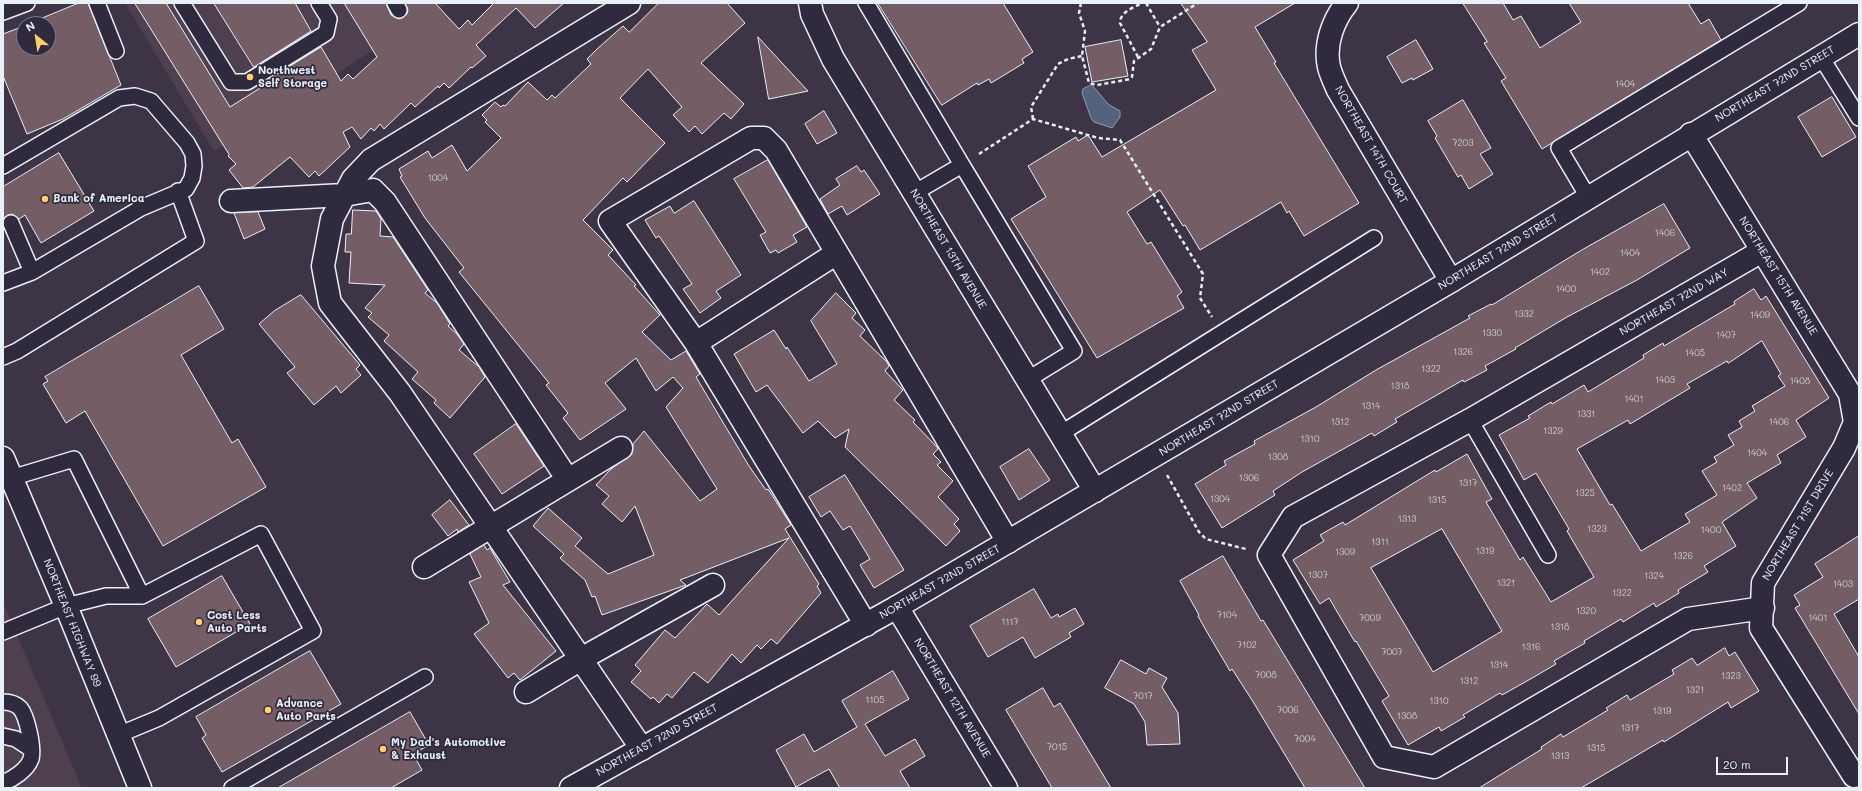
<!DOCTYPE html>
<html>
<head>
<meta charset="utf-8">
<style>
	body { margin:0 }
	#map { position:relative; width:1862px; height:791px; overflow:hidden; background:#3d3445; font-family:Mali,sans-serif }
	canvas { display:block }
	.frame { position:absolute; inset:0; border:4px solid #e8f1f8; pointer-events:none }
	.north { position:absolute; left:16px; top:16px; width:40px; height:40px; box-sizing:border-box; background:#2f2a3d; border:1px solid #797a88; border-radius:50%; rotate:330deg; font-size:11px; font-weight:700; line-height:16px; text-align:center; color:#e8f1f8 }
	.north::after { content:''; display:block; margin:auto; width:14px; height:18px; background:#ffd166; clip-path:polygon(50% 0,100% 100%,50% 72%,0 100%) }
	.scale { position:absolute; left:1716px; top:757px; width:72px; height:18px; box-sizing:border-box; border:2px solid #e8f1f8; border-top:0; padding-left:5px; font-size:12px; line-height:14px; white-space:nowrap; color:#e8f1f8; -webkit-text-stroke:3px #2f2a3d; paint-order:stroke }
</style>
</head>
<body>
<div id="map">
<canvas width="1862" height="791"></canvas>
<div class="frame"></div>
<div class="north">N</div>
<div class="scale">20 m</div>
</div>
<script>
const ctx = document.querySelector('canvas').getContext('2d');
ctx.lineJoin = 'round';
function paint(path, color) { ctx.fillStyle = color; ctx.fill(path, 'evenodd'); }
function strokePath(path, color, width, dash) { ctx.strokeStyle = color; ctx.lineWidth = width; ctx.lineCap = dash ? 'butt' : 'round'; ctx.setLineDash(dash || []); ctx.stroke(path); }
function write(font, color, halo, rows, align = 'center') {
  ctx.font = font + ' Mali,sans-serif'; ctx.lineWidth = 3.5; ctx.setLineDash([]); ctx.textBaseline = 'middle'; ctx.strokeStyle = halo; ctx.fillStyle = color; for (const [text, x, y, turn = 0] of rows) {
    ctx.save(); ctx.translate(x, y); ctx.rotate((+turn || 0) * Math.PI / 180); ctx.textAlign = isNaN(turn) ? turn : align; if (halo) ctx.strokeText(text, 0, 0); ctx.fillText(text, 0, 0); ctx.restore();
  }
}
const built = new Path2D(`
	M125,3H448L214,151Z
	M3,602L82,788H3Z`);
const water = new Path2D(`
	M1092,85L1108,104L1120,111V117L1112,128L1094,122L1091,118L1082,93L1083,89Z`);
const building = new Path2D(`
	M79,3H88L121,85L63,119L27,134L3,76V34L24,26V48H48V24H28Z
	M135,3H166L230,107L265,85L264,82L321,47L341,81L348,74L353,79L377,57L344,3H386L391,15L399,19L407,14L408,10L405,3H435L459,29L468,20L472,25L494,3H564L535,28L516,8L476,45L486,56L472,68L471,67L449,88L444,83L439,88L438,86L415,107L411,103L384,129L380,124L374,131L371,128L361,139L352,127L343,132L350,147L319,176L315,171L309,177L290,157L253,187L243,188L229,170L236,164L228,156L229,155Z
	M214,3H295L311,31L254,67Z
	M659,3H727L745,23L701,63L744,104L731,119L724,113L702,134L695,126L689,132L673,115L682,107L648,69L620,98L665,143L627,182L623,178L583,220L613,250L608,255L636,285L634,286L660,315L642,332L671,360L686,351L700,374L696,377L749,466L766,490L768,489L791,525L785,529L819,584L817,586L821,593L777,644L771,639L761,649L757,645L741,663L732,654L708,683L694,672L672,698L667,694L659,703L653,697L651,699L631,682L641,671L635,665L665,630L675,638L707,604L719,615L789,538L680,580L686,585L602,615L595,596L592,597L585,580L560,558L564,554L533,526L548,508L582,538L575,546L608,574L654,555L635,506L622,522L602,504L609,496L596,485L611,469L632,454L633,444L644,431L700,501L717,489L666,407L683,388L673,377L656,391L636,358L605,383L626,409L580,440L563,418L568,413L546,385L549,383L459,272L464,268L425,218L400,177L402,176L399,169L428,151L432,158L452,145L467,171L501,138L485,122L487,120L482,115L495,102L501,107L503,105L505,106L528,82L547,100L552,95L555,98L591,64L587,59L597,49L623,26L629,32Z
	M878,3H1003L1033,52L1022,59L1024,63L991,83L989,79L978,85L977,83L942,105Z
	M1181,3H1295L1255,27L1276,62L1274,63L1359,203L1304,236L1289,211L1287,213L1281,202L1200,250L1185,225L1183,226L1160,190L1127,212L1147,244L1151,242L1182,292L1177,296L1184,308L1097,358L1011,219L1046,197L1028,166L1076,137L1078,141L1088,135L1102,157L1216,90L1192,50L1207,42Z
	M1463,3H1503L1513,20L1521,16L1540,48L1581,22L1569,3H1688L1701,24L1709,19L1721,40L1542,149L1501,81L1506,78L1484,43L1487,42Z
	M758,37L808,91L769,99Z
	M1121,40L1128,76L1092,82L1085,47Z
	M1416,40L1433,69L1413,80L1412,78L1402,83L1387,57Z
	M1832,97L1856,137L1822,157L1798,117Z
	M1463,100L1491,148L1480,154L1493,174L1469,189L1461,175L1458,177L1435,138L1437,136L1428,121Z
	M824,111L837,133L817,144L805,124Z
	M59,153L94,211L41,243L25,215L19,219L12,214L8,215L3,219V187Z
	M768,160L807,227L793,235L797,242L778,253L776,250L770,253L760,235L766,232L734,179Z
	M857,166L861,172L864,170L880,194L847,215L842,206L828,214L820,199L840,185L836,179Z
	M694,201L741,275L716,291L721,298L700,313L683,289L692,284L659,236L656,238L645,220L670,206L674,213Z
	M1664,204L1690,248L1637,280L1567,317L1515,348L1516,349L1485,366L1487,370L1464,382L1463,380L1395,419L1397,422L1374,436L1372,433L1302,472L1273,491L1275,495L1222,528L1195,484L1226,465L1224,461L1255,444L1254,441L1316,407L1376,370L1470,318L1468,316L1491,304L1492,305L1580,251Z
	M353,210L376,211L381,219L380,236L393,237L428,290L425,293L437,303L450,324L448,326L457,334L464,344L459,350L479,367L485,377L450,418L434,403L436,400L412,379L418,372L384,341L389,335L368,317L372,313L365,308L385,285L349,283L351,252H345L346,234H351Z
	M258,212L265,229L244,239L234,213Z
	M199,286L224,329L181,355L232,443L238,439L266,487L163,546L85,411L66,423L43,384L48,381L45,377Z
	M1754,289L1761,300L1766,296L1829,398L1796,420L1806,437L1777,455L1781,463L1747,483L1757,498L1722,522L1736,546L1704,566L1708,572L1678,590L1679,593L1656,607L1654,603L1623,622L1621,619L1584,641L1585,643L1554,661L1556,664L1534,677L1502,695L1500,693L1463,715L1465,717L1441,731L1439,727L1408,745L1382,701L1389,696L1356,641L1355,642L1329,598L1320,604L1293,560L1324,541L1320,535L1343,522L1345,525L1435,470L1436,472L1467,454L1492,499L1486,502L1520,560L1523,557L1551,602L1594,577L1567,531L1569,529L1536,473L1524,480L1499,435L1530,418L1528,416L1551,402L1552,404L1584,385L1588,392L1644,358L1643,355L1663,343L1664,346L1735,304L1734,302ZM1762,341L1781,374L1778,376L1785,386L1752,406L1755,411L1739,421L1742,427L1728,435L1734,445L1714,457L1717,462L1702,471L1717,495L1685,514L1690,522L1641,551L1612,504L1610,505L1577,449L1628,420L1630,424L1690,388L1687,384L1727,361L1728,363ZM1442,529L1502,631L1433,672L1371,568Z
	M836,293L856,313L852,318L865,330L860,336L887,362L889,366L885,371L903,390L894,400L915,420L913,422L937,447L938,449L933,454L941,462L937,465L953,481L938,497L959,519L954,524L960,531L946,546L845,447L849,429L835,438L818,421L803,433L767,385L756,392L734,354L774,330L786,349L787,347L809,381L837,364L811,321Z
	M301,295L360,365L356,369L361,375L341,393L336,386L314,405L287,373L295,367L259,324L274,311Z
	M516,424L544,466L502,494L474,454Z
	M1029,449L1050,480L1019,500L1000,467Z
	M845,475L904,570L874,588L860,565L870,559L850,526L843,530L830,511L821,517L809,497Z
	M450,500L469,525L458,532L457,529L448,536L432,515Z
	M1859,536V599L1834,614L1859,657V714L1795,608L1800,605L1794,595L1823,577L1815,564Z
	M484,545L487,550L490,548L510,582L503,585L556,651L520,680L514,673L508,678L474,634L489,623L469,582L481,577L470,554Z
	M1223,556L1261,621L1263,620L1365,788H1305L1252,700L1232,669L1230,671L1207,632L1198,616L1199,615L1180,581Z
	M222,576L250,624L176,667L148,619Z
	M1034,589L1051,618L1058,614L1059,617L1075,608L1084,624L1069,633L1071,637L1035,658L1023,637L988,657L970,626Z
	M1725,648L1729,656L1735,652L1759,691L1731,708L1728,702L1664,742L1663,740L1581,788H1479L1542,749L1541,747L1561,734L1563,737L1608,710L1606,708L1627,695L1630,700L1674,674L1672,670L1692,658L1697,665Z
	M310,651L341,704L222,772L202,738L206,735L196,717Z
	M1121,660L1146,674L1149,668L1167,678L1162,687L1178,713L1180,744L1147,745L1145,722L1134,704L1105,688Z
	M893,671L909,699L865,724L885,756L915,739L925,756L900,771L910,788H840L829,769L796,787L776,750L804,734L814,752L857,727L842,701Z
	M1043,688L1054,707L1060,703L1111,788H1052L1006,710Z
	M410,712L429,745L413,754L422,770L391,788H278Z`);
const path = new Path2D(`
	M1081,3L1079,13L1085,31L1082,56L1089,83L1097,85L1130,79L1132,77L1134,61L1151,49L1160,27L1198,3
	M1146,3L1160,27
	M1138,57L1120,23C1120,12 1133,8 1142,3
	M1033,119L1031,107L1058,64L1068,59L1082,56
	M979,154L1033,119L1098,138L1120,140L1203,274L1200,298L1212,317
	M1167,475L1199,532L1206,539L1246,549`);
const lane = new Path2D(`
	M97,3L116,51
	M182,3L231,82H247L326,33L329,19L319,3
	M395,3L399,10
	M866,3L962,165
	M3,12L27,3
	M1821,57L1859,118
	M3,166L119,98L135,96L151,101L187,143L193,154L194,166L192,178L186,189L141,208L32,272L3,283
	M914,193L962,165L1074,351L1027,380
	M1588,197L1559,148L1799,3
	M11,223L32,272
	M3,357L17,351L196,241L178,191
	M1470,420L1548,555
	M1060,434L1374,238
	M11,478L74,459L142,596
	M3,632L66,606L106,596H142L261,534L313,631L159,718L118,735
	M3,702C9,702 15,703 20,708C27,716 34,748 31,759C27,770 13,779 3,783
	M3,736L16,739L31,749
	M232,788L425,677`);
const street = new Path2D(`
	M629,3L371,160L353,179L332,219L323,266L330,303L400,393L642,749
	M1347,3C1333,20 1324,45 1329,67C1331,75 1335,83 1338,90L1451,281
	M1691,134L1850,394L1855,422L1844,448L1763,583L1761,628L1854,776L1859,773
	M231,201L344,195L373,190L385,202L568,480
	M1762,251L1470,420L1293,517L1269,555L1384,757L1434,767L1688,619L1763,608
	M696,343L837,253
	M424,567L621,448
	M897,607L1006,788
	M866,625L696,343L610,221L751,138H764L776,150L1008,542
	M526,692L581,659L713,585`);
const secondary = new Path2D(`
	M810,3L812,14L833,59L1095,491
	M3,458L66,606L140,788
	M571,788L897,607L1451,281L1859,34`);
const markers = [
	[250,77,4,"#ffd166"],
	[45,199,4,"#ffd166"],
	[199,622,4,"#ffd166"],
	[268,710,4,"#ffd166"],
	[383,749,4,"#ffd166"]
];
const numberNames = [
	["1404",1625,84],
	["7203",1463,143],
	["1004",438,178],
	["1406",1665,233],
	["1404",1630,253],
	["1402",1600,272],
	["1400",1566,289],
	["1332",1524,314],
	["1409",1760,315],
	["1330",1492,333],
	["1407",1726,335],
	["1326",1463,352],
	["1405",1695,353],
	["1322",1431,369],
	["1403",1665,380],
	["1408",1800,381],
	["1318",1400,386],
	["1401",1634,399],
	["1314",1371,406],
	["1331",1586,414],
	["1312",1340,422],
	["1406",1779,422],
	["1329",1553,431],
	["1310",1310,439],
	["1404",1757,453],
	["1308",1278,457],
	["1306",1249,478],
	["1317",1468,483],
	["1402",1732,488],
	["1325",1585,493],
	["1304",1220,499],
	["1315",1437,500],
	["1313",1407,519],
	["1323",1597,529],
	["1400",1711,530],
	["1311",1380,542],
	["1319",1485,551],
	["1309",1345,552],
	["1326",1683,556],
	["1307",1318,575],
	["1324",1654,576],
	["1321",1506,583],
	["1403",1843,584],
	["1322",1622,593],
	["1320",1586,611],
	["7104",1227,615],
	["7009",1370,618],
	["1401",1818,618],
	["1117",1010,622],
	["1318",1560,627],
	["7102",1247,645],
	["1316",1531,647],
	["7007",1392,652],
	["1314",1499,665],
	["7008",1266,675],
	["1323",1731,676],
	["1312",1469,681],
	["1321",1695,690],
	["7017",1143,696],
	["1105",875,700],
	["1310",1439,701],
	["7006",1288,710],
	["1319",1662,711],
	["1308",1407,716],
	["1317",1630,728],
	["7004",1305,739],
	["7015",1057,747],
	["1315",1596,748],
	["1313",1560,756]
];
const poiNames = [
	["Northwest",258,71],
	["Self Storage",258,84],
	["Bank of America",53,199],
	["Cost Less",207,616],
	["Auto Parts",207,629],
	["Advance",276,704],
	["Auto Parts",276,717],
	["My Dad's Automotive",391,743],
	["& Exhaust",391,756]
];
const streetNames = [
	["NORTHEAST 72ND STREET",1775,84,-31],
	["NORTHEAST 14TH COURT",1371,145,60],
	["NORTHEAST 13TH AVENUE",948,249,59],
	["NORTHEAST 72ND STREET",1498,252,-31],
	["NORTHEAST 15TH AVENUE",1778,276,58],
	["NORTHEAST 72ND WAY",1674,302,-30],
	["NORTHEAST 72ND STREET",1219,418,-31],
	["NORTHEAST 71ST DRIVE",1798,525,-59],
	["NORTHEAST 72ND STREET",940,582,-30],
	["NORTHEAST HIGHWAY 99",72,623,68],
	["NORTHEAST 12TH AVENUE",952,698,59],
	["NORTHEAST 72ND STREET",657,740,-29]
];
paint(built, '#4e404e');
paint(water, '#55627e');
strokePath(water, '#909baf', 1);
paint(building, '#745d64');
strokePath(building, '#e8f1f8', 1);
strokePath(lane, '#e8f1f8', 18);
strokePath(street, '#e8f1f8', 25);
strokePath(secondary, '#e8f1f8', 25);
strokePath(path, '#e8f1f8', 2.5, [4, 3]);
strokePath(lane, '#2f2a3d', 15);
strokePath(street, '#2f2a3d', 22);
strokePath(secondary, '#2f2a3d', 22);
for (const [x, y, r, color] of markers) { const dot = new Path2D(); dot.arc(x, y, r, 0, 2 * Math.PI); ctx.fillStyle = color; ctx.fill(dot); strokePath(dot, '#2f2a3d', 1.5); }
write('9px', '#cbccd3', null, numberNames);
write('bold 11px', '#e8f1f8', '#2f2a3d', poiNames, 'left');
write('11px', '#e8f1f8', '#2f2a3d', streetNames);
</script>
</body>
</html>
